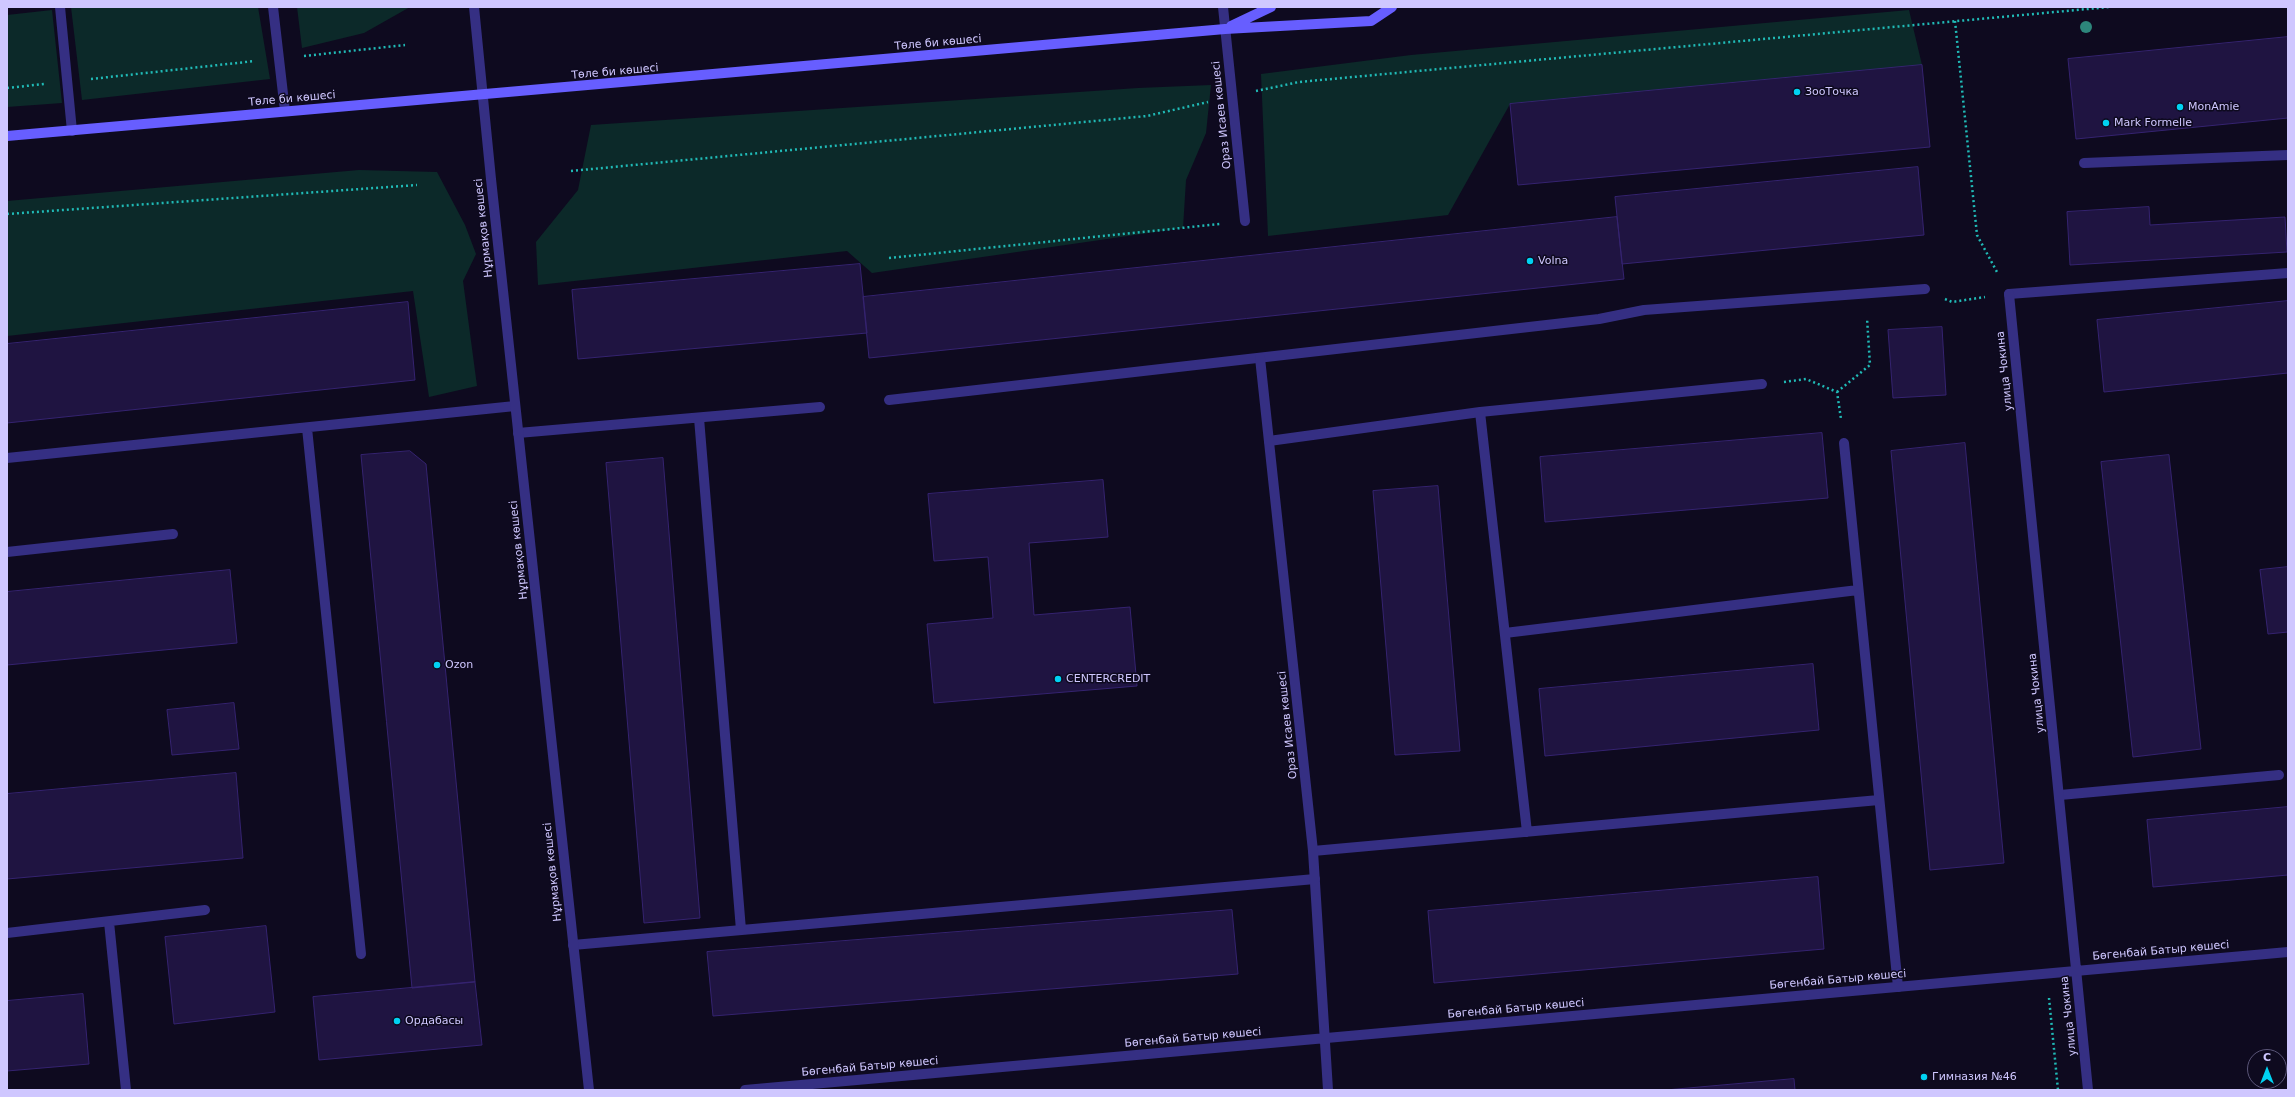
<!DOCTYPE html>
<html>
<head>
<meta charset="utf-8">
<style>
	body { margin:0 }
	#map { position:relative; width:2295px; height:1097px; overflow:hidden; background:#0e0a1f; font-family:"DejaVu Sans",sans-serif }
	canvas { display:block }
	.frame { position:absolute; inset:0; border:8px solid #cfc7ff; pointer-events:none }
	.north { position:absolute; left:2247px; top:1049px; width:40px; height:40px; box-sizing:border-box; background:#0e0a1f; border:1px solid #5b5679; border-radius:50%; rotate:0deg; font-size:11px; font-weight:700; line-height:16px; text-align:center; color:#cfc7ff }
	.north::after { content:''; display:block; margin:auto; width:14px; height:18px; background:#00d2f2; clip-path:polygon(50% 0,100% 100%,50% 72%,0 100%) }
</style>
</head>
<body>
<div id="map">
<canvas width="2295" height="1097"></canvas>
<div class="frame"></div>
<div class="north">С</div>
</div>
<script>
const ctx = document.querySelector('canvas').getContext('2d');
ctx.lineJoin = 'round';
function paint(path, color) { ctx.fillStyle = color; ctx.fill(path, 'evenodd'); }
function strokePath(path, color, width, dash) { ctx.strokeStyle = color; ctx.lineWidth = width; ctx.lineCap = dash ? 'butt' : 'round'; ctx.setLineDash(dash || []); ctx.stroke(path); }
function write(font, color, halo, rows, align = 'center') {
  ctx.font = font + ' "DejaVu Sans",sans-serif'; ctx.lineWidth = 3; ctx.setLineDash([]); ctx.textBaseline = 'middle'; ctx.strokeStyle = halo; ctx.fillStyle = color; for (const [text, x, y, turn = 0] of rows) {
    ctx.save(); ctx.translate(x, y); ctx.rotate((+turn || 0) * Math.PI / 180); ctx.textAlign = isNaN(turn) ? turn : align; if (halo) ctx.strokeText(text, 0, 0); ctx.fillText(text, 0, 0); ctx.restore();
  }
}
const green = new Path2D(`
	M71,7H258L270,79L82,100Z
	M297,7H410L364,33L302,48Z
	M52,10L62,103L7,107V15Z
	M1909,10L1922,65L1510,104L1448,215L1268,236L1261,74L1411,55Z
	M1211,85L1206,133L1186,180L1183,228L872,273L847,251L538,285L536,242L578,190L591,125L1138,88Z
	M359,170L437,172L465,225L476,254L463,281L477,386L429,397L413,291L7,336V201Z`);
const building = new Path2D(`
	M2288,37V118L2076,139L2068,59Z
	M1922,65L1930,147L1518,185L1510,104Z
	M1918,167L1924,235L1622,264L1615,197Z
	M2149,207L2150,225L2285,217L2287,252L2070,265L2067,212Z
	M1617,217L1624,279L869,358L863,297Z
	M860,264L867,333L578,359L572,290Z
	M2288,301V373L2104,392L2097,320Z
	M408,302L415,380L7,423V344Z
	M1942,327L1946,395L1893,398L1888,330Z
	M1822,433L1828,498L1545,522L1540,457Z
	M1965,443L2004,863L1930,870L1891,451Z
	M410,451L426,464L475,982L412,988L361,455Z
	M2169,455L2201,749L2133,757L2101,462Z
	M663,458L700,918L644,923L606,463Z
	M1103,480L1108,537L1029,543L1034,615L1130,607L1137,686L934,703L927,624L993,618L988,557L934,561L928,494Z
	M1438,486L1460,751L1395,755L1373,491Z
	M2288,567V632L2268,634L2260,570Z
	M230,570L237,643L7,665V592Z
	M1813,664L1819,730L1545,756L1539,689Z
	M234,703L239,749L172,755L167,710Z
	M236,773L243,858L7,879V794Z
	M2288,807V875L2153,887L2147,820Z
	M1818,877L1824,949L1434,983L1428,911Z
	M1232,910L1238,974L713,1016L707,952Z
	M266,926L275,1012L174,1024L165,937Z
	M475,982L482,1045L319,1060L313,997Z
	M83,994L89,1064L7,1071V1001Z
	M1794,1079L1795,1090H1666Z`);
const path = new Path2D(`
	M1955,21L1977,235L1997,272
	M304,56L405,45
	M91,79L255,61
	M7,88L44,84
	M1256,91L1299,82L2109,7
	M571,171L1147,116L1208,102
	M7,214L417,185
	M889,258L1220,224
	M1945,299L1952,302L1985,297
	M1784,382L1806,379L1837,392L1841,419
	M1837,392L1870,365L1867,318
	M2049,998L2058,1090`);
const service = new Path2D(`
	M60,7L72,131
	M2084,163L2288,155
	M2009,294L2288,273
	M889,400L1599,319L1644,310L1925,289
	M1480,412L1527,832
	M699,418L741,930
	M307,428L361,954
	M518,433L820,407
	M1269,441L1480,412L1762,384
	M1844,443L1898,987
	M7,458L515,406
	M7,552L173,534
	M1505,633L1858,590
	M2060,795L2279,775
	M1313,851L1879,800
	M109,922L126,1090
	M7,933L205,910
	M573,945L1315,879`);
const minor = new Path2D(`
	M273,7L285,111
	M1223,7L1245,221
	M2009,294L2088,1090
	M1260,358L1313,851L1328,1090
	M745,1090L2288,952`);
const tertiary = new Path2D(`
	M474,7L491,179L589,1090`);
const secondary = new Path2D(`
	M1231,26L1271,7
	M7,136L1225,29L1371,21L1392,7`);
const trees = [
	[2086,27]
];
const markers = [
	[1797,92,4,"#00d2f2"],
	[2180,107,4,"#00d2f2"],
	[2106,123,4,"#00d2f2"],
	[1530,261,4,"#00d2f2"],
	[437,665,4,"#00d2f2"],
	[1058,679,4,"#00d2f2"],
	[397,1021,4,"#00d2f2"],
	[1924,1077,4,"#00d2f2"]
];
const streetNames = [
	["Төле би көшесі",938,43,-5],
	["Төле би көшесі",615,72,-5],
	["Төле би көшесі",292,99,-5],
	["Ораз Исаев көшесі",1222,115,-96],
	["Нұрмақов көшесі",484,228,-96],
	["улица Чокина",2005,371,-96],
	["Нұрмақов көшесі",519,550,-96],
	["улица Чокина",2037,693,-96],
	["Ораз Исаев көшесі",1288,725,-96],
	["Нұрмақов көшесі",553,872,-96],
	["Бөгенбай Батыр көшесі",2161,951,-5],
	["Бөгенбай Батыр көшесі",1838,980,-5],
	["Бөгенбай Батыр көшесі",1516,1009,-5],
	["улица Чокина",2069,1016,-96],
	["Бөгенбай Батыр көшесі",1193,1038,-5],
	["Бөгенбай Батыр көшесі",870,1067,-5]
];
const poiNames = [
	["ЗооТочка",1805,92],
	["MonAmie",2188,107],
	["Mark Formelle",2114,123],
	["Volna",1538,261],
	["Ozon",445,665],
	["CENTERCREDIT",1066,679],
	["Ордабасы",405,1021],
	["Гимназия №46",1932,1077]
];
paint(green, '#0c2929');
paint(building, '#1f1441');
strokePath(building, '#352370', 1);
strokePath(path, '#20bab6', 2.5, [2, 3]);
strokePath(service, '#352f83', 10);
strokePath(minor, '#352f83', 10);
strokePath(tertiary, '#352f83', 10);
strokePath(secondary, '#675eff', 10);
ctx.fillStyle = '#2d867b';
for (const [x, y] of trees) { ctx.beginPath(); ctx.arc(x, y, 6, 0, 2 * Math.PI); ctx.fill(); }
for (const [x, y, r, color] of markers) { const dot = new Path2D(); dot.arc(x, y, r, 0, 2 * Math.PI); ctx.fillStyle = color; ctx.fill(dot); strokePath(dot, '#0e0a1f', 1.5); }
write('11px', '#cfc7ff', '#0e0a1f', streetNames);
write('11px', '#cfc7ff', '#0e0a1f', poiNames, 'left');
</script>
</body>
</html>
